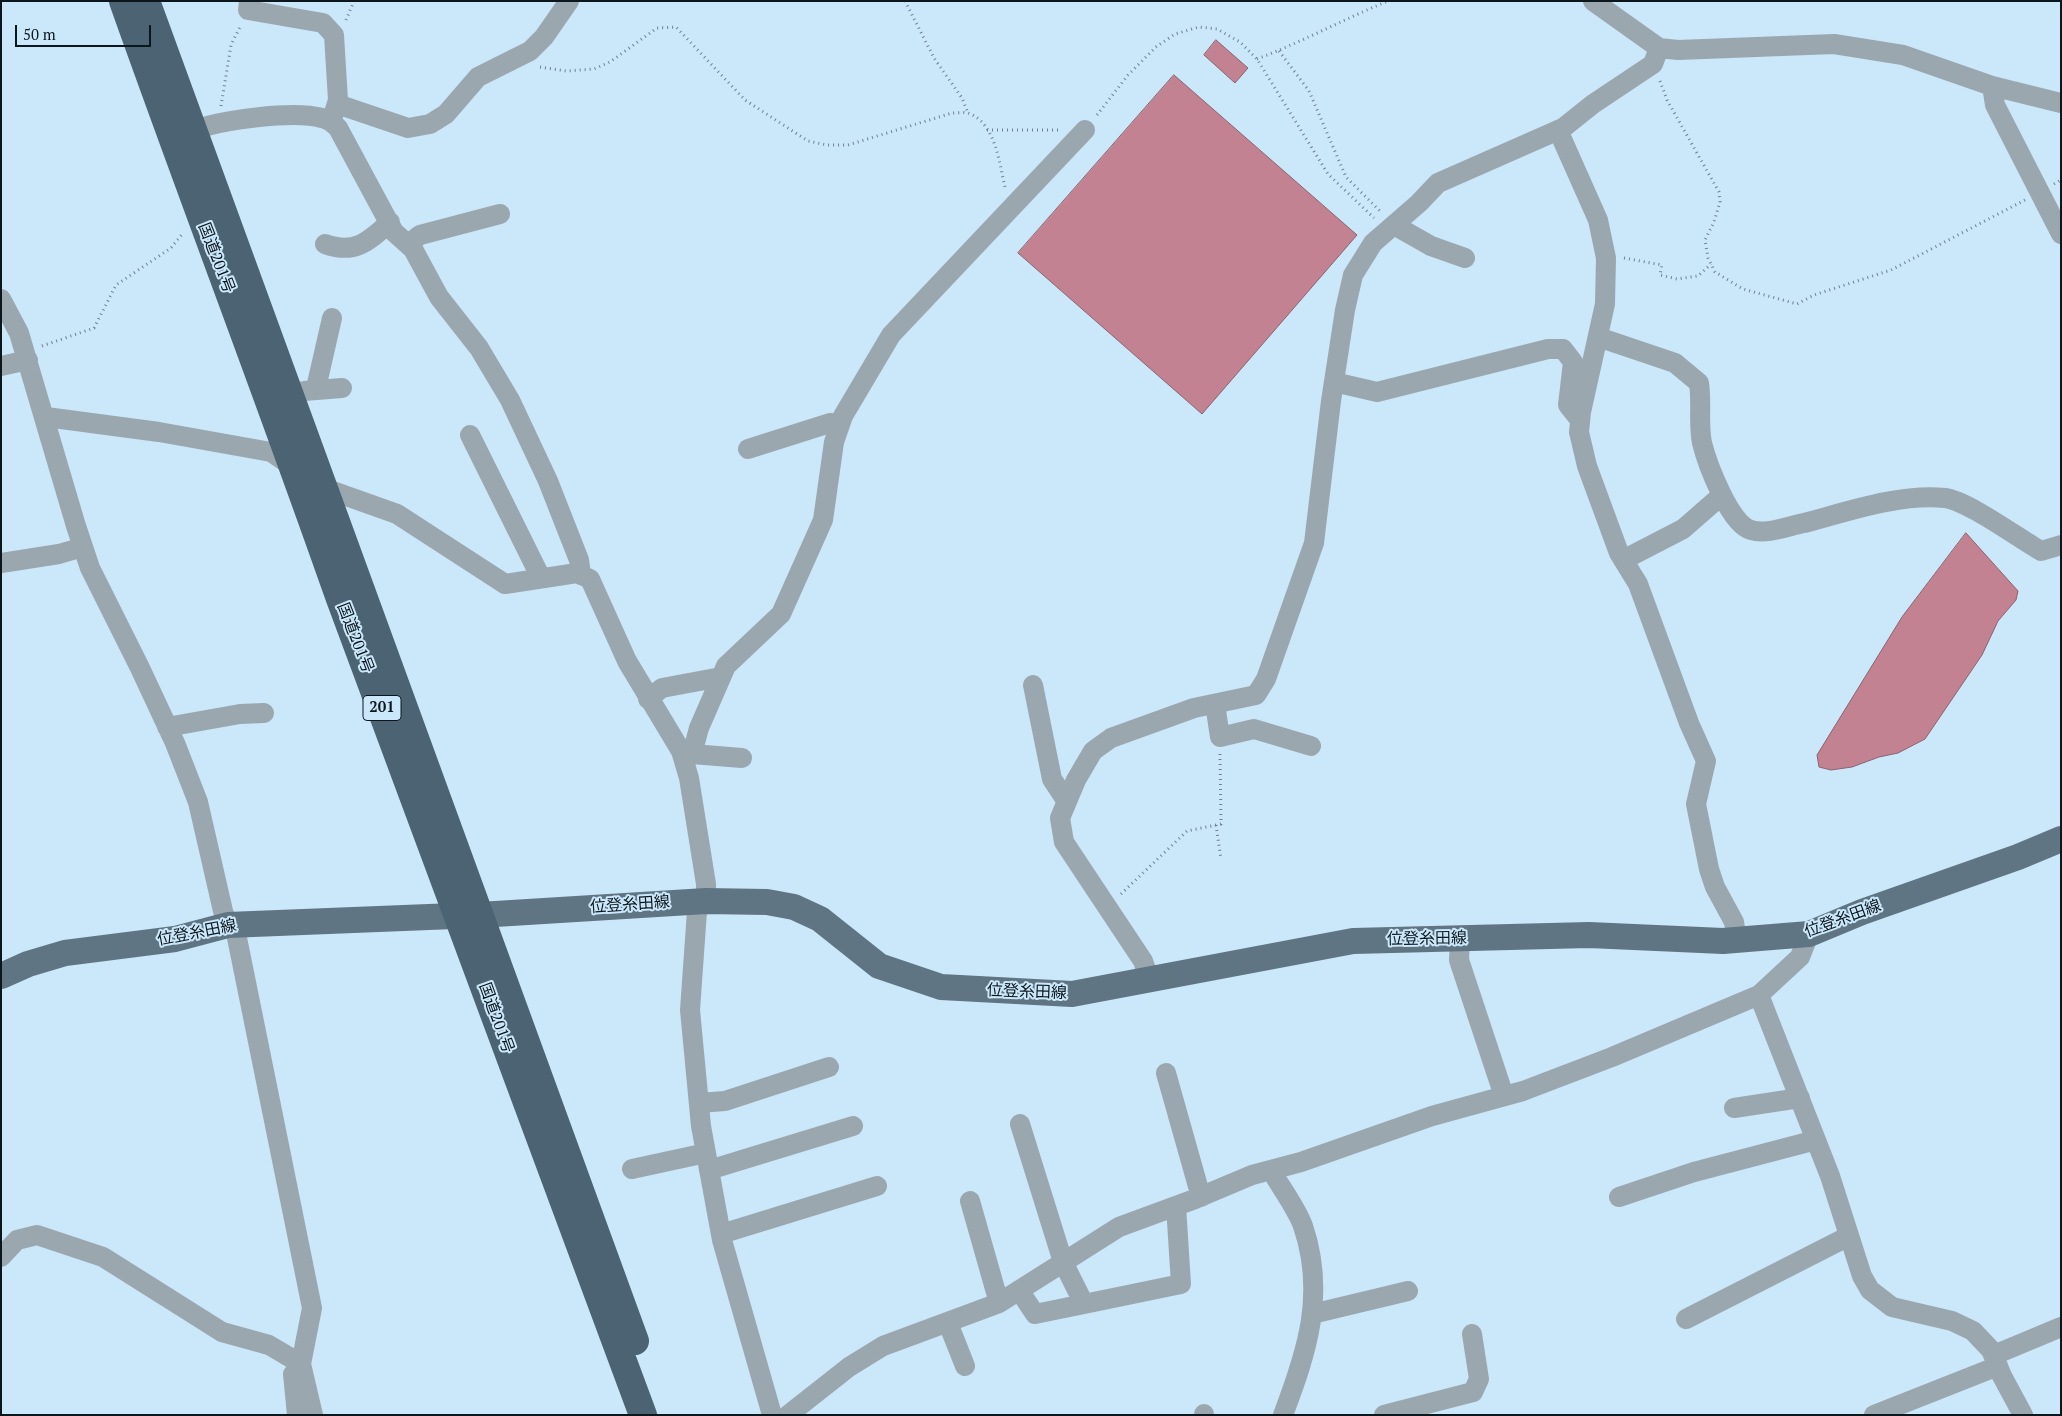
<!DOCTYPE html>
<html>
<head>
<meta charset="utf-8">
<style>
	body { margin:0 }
	#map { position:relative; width:2062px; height:1416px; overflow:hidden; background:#cbe7fa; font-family:"PT Serif",serif }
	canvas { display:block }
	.frame { position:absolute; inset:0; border:2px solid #0c161d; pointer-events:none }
	.scale { position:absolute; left:15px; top:25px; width:136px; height:22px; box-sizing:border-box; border:2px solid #0c161d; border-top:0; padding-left:6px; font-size:15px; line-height:18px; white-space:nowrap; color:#0c161d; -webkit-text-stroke:4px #cbe7fa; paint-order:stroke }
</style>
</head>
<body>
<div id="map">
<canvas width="2062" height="1416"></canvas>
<div class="frame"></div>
<div class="scale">50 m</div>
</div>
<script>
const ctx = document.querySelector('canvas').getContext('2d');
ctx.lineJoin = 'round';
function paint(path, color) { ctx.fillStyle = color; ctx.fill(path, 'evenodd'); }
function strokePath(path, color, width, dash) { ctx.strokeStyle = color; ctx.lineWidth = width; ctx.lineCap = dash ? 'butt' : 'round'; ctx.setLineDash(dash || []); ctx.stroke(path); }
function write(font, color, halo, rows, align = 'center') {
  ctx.font = font + ' "PT Serif","Noto Sans JP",serif'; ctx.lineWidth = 4; ctx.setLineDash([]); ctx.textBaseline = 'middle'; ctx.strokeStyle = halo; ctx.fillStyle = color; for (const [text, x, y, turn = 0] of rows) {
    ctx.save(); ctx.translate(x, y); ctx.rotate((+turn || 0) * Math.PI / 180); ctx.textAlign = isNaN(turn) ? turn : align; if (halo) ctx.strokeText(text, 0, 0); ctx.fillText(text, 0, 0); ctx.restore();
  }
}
const water = new Path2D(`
	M1216,40L1248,68L1235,83L1204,55Z
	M1174,75L1357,235L1202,414L1018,253Z
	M1966,533L2018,591L2016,600L1998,621L1982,655L1925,739L1898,753L1879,757L1852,767L1831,770L1819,767L1817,755L1902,617Z`);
const path = new Path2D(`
	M905,1L934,58L962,98L968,113
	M346,20L354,1
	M1279,51L1309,91L1346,177L1381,212
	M1257,59C1302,42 1344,19 1388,1
	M540,67L566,71L594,69L610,62L657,28L676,27L745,100L808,141L827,145H848L952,113C957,113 964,112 968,113C996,123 999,163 1005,187
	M1660,81L1667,100L1719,192L1720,202L1714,222L1705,240L1708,258L1715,272L1743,289L1797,304L1814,295L1891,270L2025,200
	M221,106L231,45L241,25
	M1097,115L1128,75L1156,47L1175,34L1199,27L1217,29L1240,42L1257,59L1328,174L1374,218
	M987,130H1060
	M2054,184L2061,180
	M1624,258L1662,265L1660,275L1677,279L1698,276L1711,264
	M42,346L94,328L116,285L171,248L183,233
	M1216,825L1221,859
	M1121,894L1187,831L1221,824L1220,754`);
const minor = new Path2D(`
	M249,1L248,10L323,23L334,35L338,100L333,116
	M1593,1L1659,48L1678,50L1834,44L1903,55L1992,86L2061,103
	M1992,86L1995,105L2061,234
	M337,104L408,128L430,124L446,114L478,77L530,51L544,37L569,1
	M1558,130L1598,220L1606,258L1605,304L1581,412L1579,432L1587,466L1619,553L1638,584L1689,723L1706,761L1696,804L1709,869L1715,887L1734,922L1737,940
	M192,131C220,120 293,110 322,118C329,119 333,123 338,128L394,232L413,249L439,297L479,348L510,400L548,481L579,560L581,575
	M1394,225L1431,246L1465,258
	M325,244C355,255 369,241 390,222
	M408,244L420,235L500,214
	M1,299L19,333L76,526L90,568L140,668L175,743L198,802L223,911L228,925L236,933L312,1308L301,1364L313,1415
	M1598,337L1675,363L1699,383C1702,403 1698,423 1702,443C1707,463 1730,525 1751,530C1767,535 1788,526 1804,523C1846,512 1901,493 1945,498C1968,501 2018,538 2041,551L2061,545
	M1,366L28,360
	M1334,382L1377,392L1548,349H1563L1573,362L1568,405L1580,420
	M316,388L332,318
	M304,391L342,388
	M46,417L159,432L271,452L324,488L397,514L505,584L577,573L590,579L627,661L681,751L689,778L706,884V901L697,911L690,1010L701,1126L722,1240L772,1415
	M470,435L541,578
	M748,449L830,423L840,424
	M1623,560L1683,529L1722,495
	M1,563L59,554L83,547
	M1033,685L1052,779L1067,802
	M648,699L662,688L721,677
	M1215,704L1220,737L1254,729L1311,746
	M167,727L240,714L264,713
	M692,754L742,758
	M684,760L692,754L699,728L726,666L781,614L823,520L834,442L843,416L891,335L1085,130
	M1460,939L1459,960L1504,1096
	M1150,981L1143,961L1064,842L1060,818L1076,780L1093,751L1111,738L1194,708L1256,695L1266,679L1314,543L1331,401L1345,310L1353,275L1373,243L1419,203L1438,183L1563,128L1593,104L1653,64L1659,48
	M1759,995L1830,1176L1862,1276L1870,1290L1892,1307L1952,1321L1973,1331L1991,1350L2002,1376L2023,1415
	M1166,1073L1201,1197
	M699,1103L725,1101L829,1067
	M1734,1108L1800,1098
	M1020,1124L1063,1262L1084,1304L1181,1284L1176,1206
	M632,1169L706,1153
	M709,1170L853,1126
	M1271,1170C1281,1188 1296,1207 1303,1226C1326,1294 1307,1352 1283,1415
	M1619,1197L1694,1172L1816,1140
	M970,1201L999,1303
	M721,1234L877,1186
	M1,1257L17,1240L37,1235L103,1257L222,1332L269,1345L301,1364
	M1019,1290L1035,1314L1084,1304
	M1312,1314L1408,1291
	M1686,1319L1849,1236
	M948,1323L965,1366
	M1994,1355L2061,1327
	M293,1374L297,1415
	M788,1415L849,1367L883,1346L999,1303L1119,1227L1195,1199L1252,1175L1301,1162L1432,1116L1523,1091L1612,1057L1759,995L1800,957L1809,934
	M1204,1415V1414
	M1384,1415L1473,1392L1479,1379L1472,1334
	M1874,1415L1998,1366`);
const major = new Path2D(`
	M1,976L28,964L65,953L175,939L228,925L479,915L706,901L767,902L794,907L820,919L879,966L941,987L1072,994L1353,941L1589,935L1723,941L1809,934L1862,912L2018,857L2061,839`);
const highway = new Path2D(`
	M123,1C194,201 270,399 340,599L643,1415
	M146,1L635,1341`);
const shields = [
	[382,708,38]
];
const shieldNames = [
	["201",382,708]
];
const streetNames = [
	["国道201号",216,258,69],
	["国道201号",355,638,69],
	["位登糸田線",630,905,-4],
	["位登糸田線",1843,919,-20],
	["位登糸田線",197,933,-11],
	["位登糸田線",1427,939,-1],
	["位登糸田線",1027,992,2],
	["国道201号",496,1018,70]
];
paint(water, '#c38291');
strokePath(water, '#8c626e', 1);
strokePath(path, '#6e828f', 3, [1, 4]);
strokePath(minor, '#9ba7af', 20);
strokePath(major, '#607583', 26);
strokePath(highway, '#4b6373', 28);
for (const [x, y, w] of shields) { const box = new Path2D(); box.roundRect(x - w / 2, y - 12.5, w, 25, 4); ctx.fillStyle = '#cbe7fa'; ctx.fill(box); strokePath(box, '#0c161d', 1); }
write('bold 15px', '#0c161d', null, shieldNames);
write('16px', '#0c161d', '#cbe7fa', streetNames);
</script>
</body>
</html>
